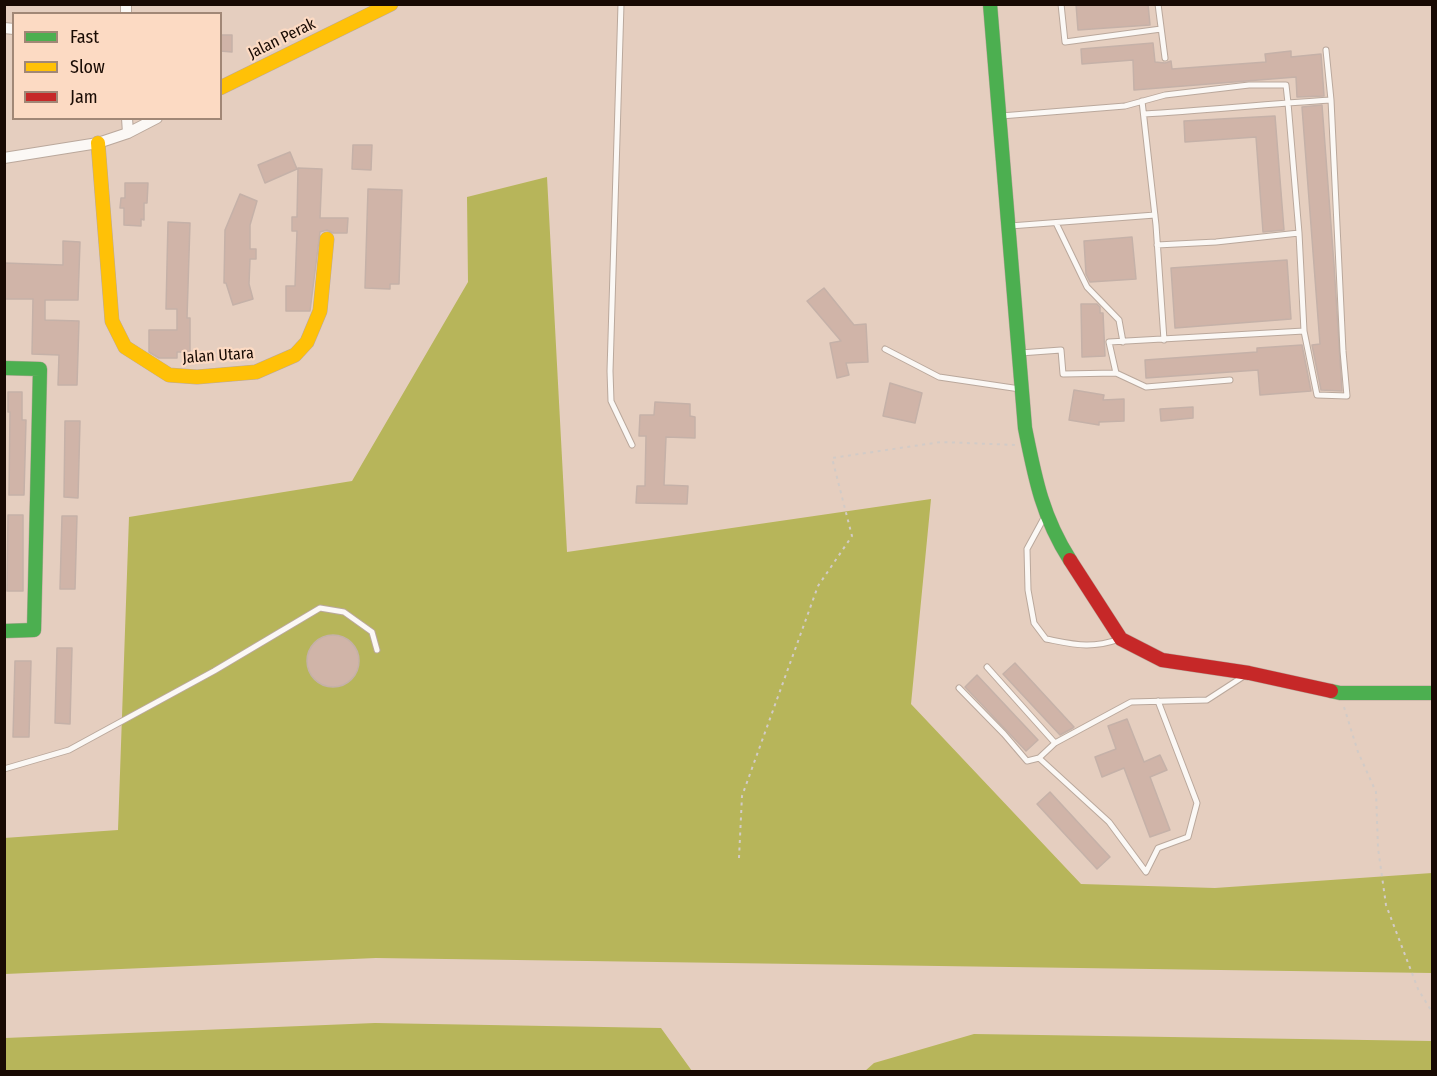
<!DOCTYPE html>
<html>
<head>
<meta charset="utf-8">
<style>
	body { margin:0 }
	#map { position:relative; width:1437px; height:1076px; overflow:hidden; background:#e5cebf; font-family:"Fira Sans Condensed",sans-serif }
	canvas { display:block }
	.frame { position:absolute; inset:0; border:6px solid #180a03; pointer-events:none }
	.legend { position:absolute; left:12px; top:12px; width:210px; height:108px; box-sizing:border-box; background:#fcdac3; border:2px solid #a18776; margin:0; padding:8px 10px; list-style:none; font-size:18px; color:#180a03 }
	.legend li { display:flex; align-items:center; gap:12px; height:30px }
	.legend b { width:30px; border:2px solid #a18776 }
</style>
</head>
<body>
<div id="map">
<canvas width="1437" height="1076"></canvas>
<div class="frame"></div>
<ul class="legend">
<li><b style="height:8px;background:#4caf50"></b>Fast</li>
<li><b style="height:8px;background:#ffc107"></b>Slow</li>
<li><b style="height:8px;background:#c62828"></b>Jam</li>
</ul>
</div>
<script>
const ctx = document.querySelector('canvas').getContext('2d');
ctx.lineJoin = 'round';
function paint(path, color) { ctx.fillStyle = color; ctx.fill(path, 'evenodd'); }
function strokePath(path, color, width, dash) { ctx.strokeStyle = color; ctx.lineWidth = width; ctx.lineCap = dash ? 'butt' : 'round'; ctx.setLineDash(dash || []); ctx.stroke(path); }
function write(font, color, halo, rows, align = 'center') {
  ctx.font = font + ' "Fira Sans Condensed",sans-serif'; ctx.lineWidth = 4.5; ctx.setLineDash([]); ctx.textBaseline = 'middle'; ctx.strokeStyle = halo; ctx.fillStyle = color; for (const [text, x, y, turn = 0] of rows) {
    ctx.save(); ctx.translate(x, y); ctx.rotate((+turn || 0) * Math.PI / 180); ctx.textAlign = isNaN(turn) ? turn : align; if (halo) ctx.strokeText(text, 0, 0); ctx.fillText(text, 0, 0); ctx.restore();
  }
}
const forest = new Path2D(`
	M547,177L567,552L931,499L911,704L1081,884L1215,888L1432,873V973L376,958L5,974L4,838L118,830L129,517L352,481L468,282L467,197Z
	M375,1023L661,1028L692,1071H5V1038Z
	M974,1034L1432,1041V1071H865L874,1063Z`);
const building = new Path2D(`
	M1076,4H1148L1150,25L1078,30Z
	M220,35H232V52L220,51Z
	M1153,43L1155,62L1165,63L1171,61L1172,69L1266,62L1265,54L1291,51V57L1321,54L1324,96L1297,97L1296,77L1134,90L1133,60L1082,64L1081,49Z
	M1322,105L1334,265L1342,391L1321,390L1312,345L1320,344L1302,107Z
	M1275,116L1284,230L1263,232L1256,137L1185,142L1184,121Z
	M353,145H372L371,170L352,169Z
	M290,152L297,169L265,183L258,165Z
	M298,168L322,169L320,218H348L347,233H333L327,230L320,232L310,311H286V286H295L297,231H292V217H297Z
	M125,183H148L147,203H144V220L141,219V226L124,225V208H120L121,198H125Z
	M368,189L402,190L399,284H390V289L365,288Z
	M240,194L257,201L250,225V249H256V259H250L249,284L253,299L233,305L226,283H224L225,230Z
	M168,222L190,223L187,318H190V352H177V358H159L149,352V330H177V309H166Z
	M1132,237L1136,279L1090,282L1086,274L1084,241Z
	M63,241L80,242L78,300H45V320L79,321L77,385H58L59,355L32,354L33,299H4V263L63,265Z
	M1287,260L1291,319L1175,328L1171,268Z
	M824,288L854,325L866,324L868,362L846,363L849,375L837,378L830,343L841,341L807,301Z
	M1081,304H1097L1100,307V313H1103L1105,356L1082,357Z
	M1302,345L1311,391L1260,395L1258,370L1146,378L1145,360L1257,352V348Z
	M890,383L922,393L915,423L883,416Z
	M1074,390L1104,395L1103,400L1124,399V421L1099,422V425L1069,420Z
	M8,392H22V420H26L24,495H9L10,412H8Z
	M655,402L690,404V416L695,417V438L666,437L664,485L688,486L687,504L636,503L637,486H645L646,436H639L640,415H654Z
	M1193,407V418L1161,421L1160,409Z
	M65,421H80L78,498L64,497Z
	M8,515H23V591H7Z
	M62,516H77L75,589H60Z
	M307 661a26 26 0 1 1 52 0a26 26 0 1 1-52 0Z
	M57,648H72L70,724L55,723Z
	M15,661H31L29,737H13Z
	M1015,663L1074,727L1073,728L1060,735L1003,674Z
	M977,675L1038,740L1026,751L965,687Z
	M1127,719L1144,762L1160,755L1167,770L1150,777L1170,830L1150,837L1124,768L1102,777L1095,757L1116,749L1108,726Z
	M1050,792L1110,857L1097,869L1037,804Z`);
const path = new Path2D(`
	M1344,707L1358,752L1376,792L1378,848L1386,905L1418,989L1432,1012
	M739,858L742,796L818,586L852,536L832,458L941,442L1016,445`);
const lane = new Path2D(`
	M621,4L610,371L611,401L632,445
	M1061,4L1065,42L1161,29
	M1158,4L1165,58
	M1326,50L1331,100
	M1142,101L1156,225L1164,340
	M1001,116L1125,106L1165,95L1249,85H1286L1288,103L1299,233L1304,331L1317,395L1347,396L1343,351L1331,100C1268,104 1206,110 1144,114
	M1056,223L1087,287L1119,320L1123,342
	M1010,226L1155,215
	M1157,245L1216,242L1299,233
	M885,349L939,377L1020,389
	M1020,353L1061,350L1063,374L1116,373L1109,342L1304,331
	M1116,373L1146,387L1230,380
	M1045,516L1027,549L1028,590L1034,623L1046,639C1077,645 1090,649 1120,639
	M987,667L1055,743
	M959,688L1004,734L1027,761L1039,758
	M1158,701L1197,803L1188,837L1158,848L1146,872L1109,822L1039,758L1055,743L1131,702L1207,700L1244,676
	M4,769L69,750L214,671L320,608L344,612L372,632L377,650`);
const street = new Path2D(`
	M126,14V4
	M4,28L14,29
	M127,118L128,133
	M4,158L98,143L128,133L157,118`);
const fast = new Path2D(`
	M990,4L1025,428C1035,478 1042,516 1070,560
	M4,368L40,369L34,630L4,631
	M1331,691L1340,693H1432`);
const slow = new Path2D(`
	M220,88L391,4
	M98,143L112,321L125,347L169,375L197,377L256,372L295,355L307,342L320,311L327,239`);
const jam = new Path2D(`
	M1070,560L1121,639L1162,660L1249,673L1331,691`);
const streetNames = [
	["Jalan Perak",282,39,-26],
	["Jalan Utara",218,356,-4]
];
paint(forest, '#b7b55a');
paint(building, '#d0b4a8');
strokePath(building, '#c5b1a8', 1.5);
strokePath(lane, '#baa89c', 7);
strokePath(street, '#baa89c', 12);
strokePath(fast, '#baa89c', 15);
strokePath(slow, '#baa89c', 15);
strokePath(jam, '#baa89c', 15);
strokePath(path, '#d2cbc7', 2, [3, 4.5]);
strokePath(lane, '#fbf8f5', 5);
strokePath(street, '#fbf8f5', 10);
strokePath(fast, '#4caf50', 14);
strokePath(slow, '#ffc107', 14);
strokePath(jam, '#c62828', 14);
write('16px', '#180a03', '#fcdac3', streetNames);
</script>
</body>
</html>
